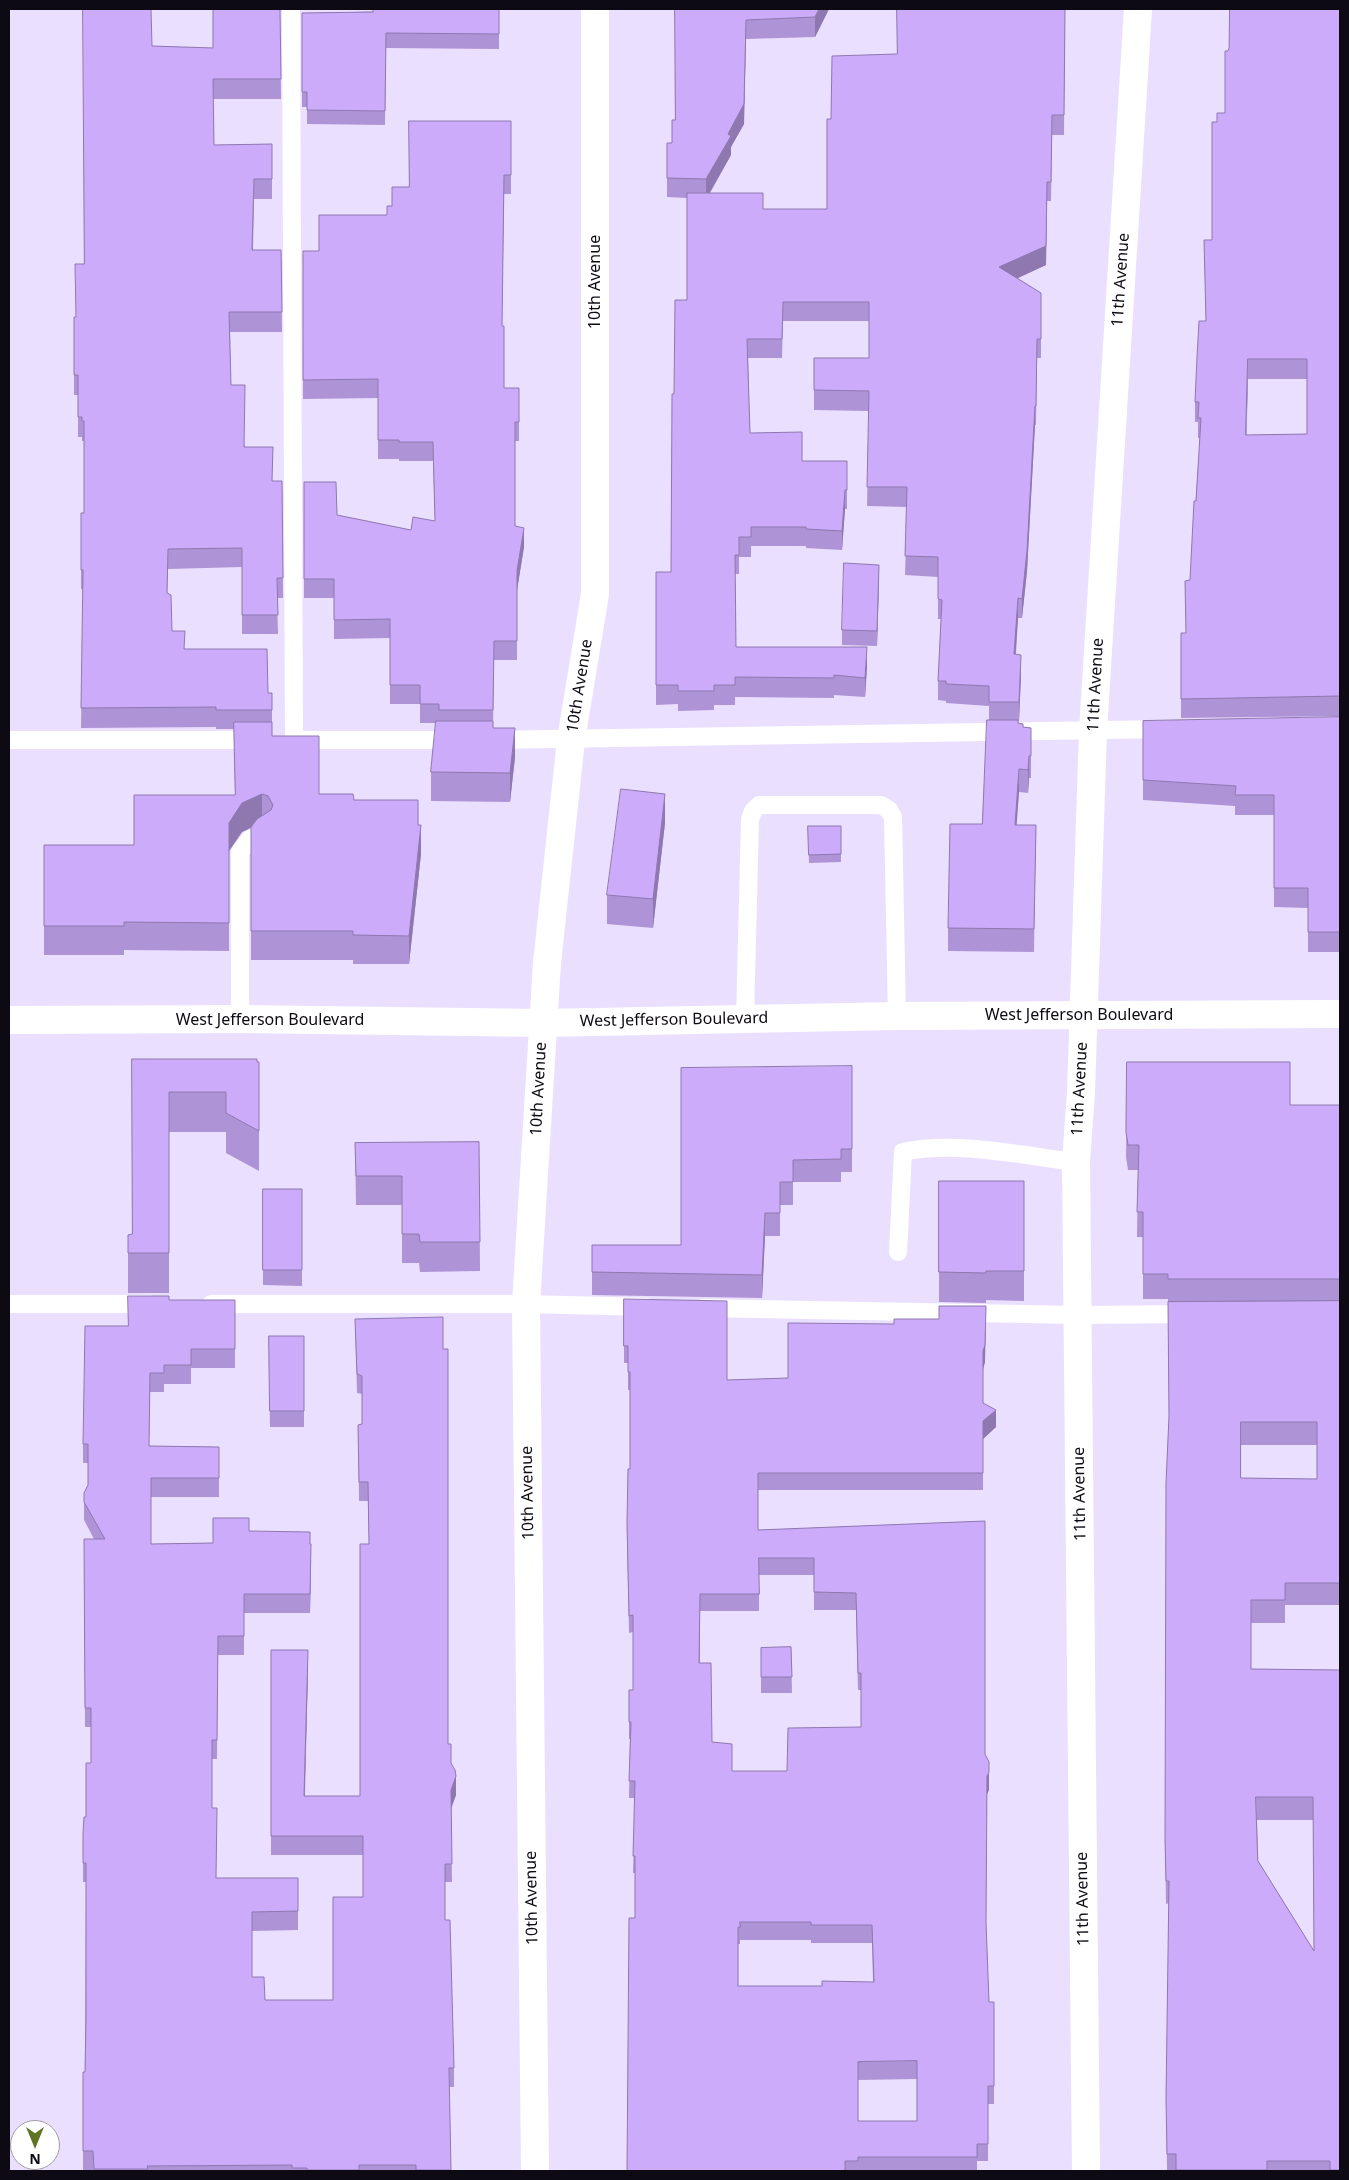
<!DOCTYPE html>
<html>
<head>
<meta charset="utf-8">
<style>
	body { margin:0 }
	#map { position:relative; width:1349px; height:2180px; overflow:hidden; background:#ebdfff; font-family:"Noto Sans",sans-serif }
	canvas { display:block }
	.frame { position:absolute; inset:0; border:10px solid #0e0a14; pointer-events:none }
	.north { position:absolute; left:10px; top:2120px; width:50px; height:50px; box-sizing:border-box; background:#fff; border:1px solid #9f9da1; border-radius:50%; rotate:180deg; font-size:14px; font-weight:700; line-height:20px; text-align:center; color:#0e0a14 }
	.north::after { content:''; display:block; margin:auto; width:18px; height:22px; background:#607424; clip-path:polygon(50% 0,100% 100%,50% 72%,0 100%) }
</style>
</head>
<body>
<div id="map">
<canvas width="1349" height="2180"></canvas>
<div class="frame"></div>
<div class="north">N</div>
</div>
<script>
const ctx = document.querySelector('canvas').getContext('2d');
ctx.lineJoin = 'round';
function strokePath(path, color, width, dash) { ctx.strokeStyle = color; ctx.lineWidth = width; ctx.lineCap = dash ? 'butt' : 'round'; ctx.setLineDash(dash || []); ctx.stroke(path); }
function paint(path, color) { ctx.fillStyle = color; ctx.fill(path, 'evenodd'); }
function write(font, color, halo, rows, align = 'center') {
  ctx.font = font + ' "Noto Sans",sans-serif'; ctx.lineWidth = 4.5; ctx.setLineDash([]); ctx.textBaseline = 'middle'; ctx.strokeStyle = halo; ctx.fillStyle = color; for (const [text, x, y, turn = 0] of rows) {
    ctx.save(); ctx.translate(x, y); ctx.rotate((+turn || 0) * Math.PI / 180); ctx.textAlign = isNaN(turn) ? turn : align; if (halo) ctx.strokeText(text, 0, 0); ctx.fillText(text, 0, 0); ctx.restore();
  }
}
const service = new Path2D(`
	M291,9L294,740
	M9,740H257
	M296,740H457
	M491,740L1167,729
	M240,1019V852L250,839L262,833
	M745,1019L750,820L753,811L759,805H881L889,810L893,817L897,1016
	M898,1252L903,1152C953,1140 1025,1156 1076,1162
	M9,1304H150
	M211,1304H526L647,1307
	M703,1308L1078,1315L1192,1314`);
const minor = new Path2D(`
	M535,2171L526,1304L547,963L571,740L595,594V9
	M1086,2171L1076,1162L1081,1092L1093,731L1138,9`);
const secondary = new Path2D(`
	M9,1020L240,1019L543,1023L897,1016L1340,1014`);
const wall = new Path2D(`
	M280,9L281,99H213L214,145L272,144V199H254L253,250H281L282,332H230L231,385L245,447L272,481H282L283,598H277L278,634H242V567L168,569L167,593L172,631L185,649L268,693H272V736L319,794L354,800L418,825L421,854L409,964H353V960H251V828L242,832L229,851V951L124,950V955H44V845H134L235,795L234,729H216V727L81,728L83,589H81V513H84V441H82V437H78V395H74V317H76L84,264L152,46L213,48Z
	M499,9V49L386,48L385,125L307,124V107H302V13Z
	M675,9H829L815,37L746,39L744,124L731,147V155L710,193L763,209H827L831,119L897,54L1065,9L1064,135H1052L1051,201H1047L1046,265L1017,278L1041,293V358H1037L1036,425H1035L1027,571L1022,618H1018L1016,654L1021,674L1019,721H1018V723L1023,727L1031,728V778H1029L1028,793L1019,792L1016,825H1036L1034,952L948,951V928L982,824L989,720V706L946,703V701L938,700V681L941,619H938V577L905,575L907,507L867,506L869,411L814,410V358H869V321H783L782,358H748L750,433L802,461H847V509H845L842,550L806,548V546H751V557H739V574H735L736,647L867,667L865,697L834,695V698L735,697V705H714V710L678,711V704L656,705V572H671L674,394L687,300V198L667,197V143H672L675,120Z
	M1340,9V716L1181,718V633H1186L1185,581L1190,580L1200,438H1198V422H1195V402L1206,321L1204,240H1212L1217,122L1225,113L1228,51L1229,48ZM1248,379H1307V434L1246,435Z
	M511,121V194H504L502,326L504,388H519V441H515V526L524,547L517,590V660H494L493,728L515,757L510,802L431,801V772L436,723H420V704H390V638L334,639V598H304V482L337,515L411,530L435,521L433,461H399V459H378V398L303,399V251H319L387,215L392,206L409,187Z
	M879,580L877,646L842,645V630Z
	M1340,717V952H1308V908L1274,907V815H1235V806L1143,800V721Z
	M665,823L653,928L607,924V895Z
	M808,826H841V862L809,863Z
	M132,1059L259,1062V1171L226,1153V1132H169V1293H128V1235L132,1234Z
	M1127,1062L1290,1105H1340V1605H1285V1623H1251V1669L1340,1670V2171H1167L1166,2099L1169,1903L1166,1904L1165,1839L1169,1420L1168,1304V1299H1143V1237H1137L1138,1170H1128L1126,1157ZM1241,1445H1317V1479L1241,1478ZM1257,1820H1313L1314,1951L1258,1861Z
	M852,1066V1172H841V1182H793V1205H780V1236H765L762,1298L592,1295V1245H681Z
	M479,1142L480,1271L420,1272L419,1263H402V1205H356L355,1143Z
	M939,1181H1024V1301L986,1300V1303L939,1302Z
	M263,1189H302V1286L263,1285Z
	M624,1299L727,1380L788,1378L985,1362L983,1369V1403L996,1427L983,1439V1490H758V1530L985,1521V1754L989,1790L987,1794L986,1924L989,2002H994V2104H988V2161H977V2171H627L635,1918V1873H633L635,1798H629L630,1739H629V1690H633V1632L629,1633L627,1539V1522L630,1469V1390H628V1363H624ZM759,1575H814V1610H856L858,1690H861V1727L787,1771H732L712,1742L700,1663V1611H759ZM740,1940H811V1943H872L873,1982L822,1986H738V1944H740ZM917,2079V2121H858V2080Z
	M169,1300H235V1368H191V1384H164V1392H150L149,1446L219,1447V1497H151V1544L213,1543L249,1531L310,1544L311,1563L310,1613H244V1655H218L217,1759H212V1808L216,1878H298V1930L252,1931V1977L265,2000H333L363,1897V1855H271V1650L308,1669L305,1796H360L369,1544L368,1501H359L358,1425L362,1424V1394L357,1393L355,1319L443,1349L448,1744L456,1795L451,1808L452,1882H445V1920L454,2068V2087H449L451,2171H94L93,2170H83V2072H85L86,1882H83V1833L86,1817L91,1763V1727H85L84,1539H94L84,1520V1493L88,1485V1463H83V1444L128,1326Z
	M269,1336H304V1427H270Z
	M791,1647L792,1693H761V1648Z`);
const shadedWall = new Path2D(`
	M819,9H829L815,37V17Z
	M746,20L744,124L731,147V155L706,199V179L728,134Z
	M1047,182L1046,265L999,287V267Z
	M1248,359V379L1246,455V435Z
	M1035,406V425L1027,571L1022,618V599Z
	M845,490V509L842,550V531Z
	M524,528V547L517,590V571Z
	M879,565V580L877,646V631Z
	M1018,598V618L1014,674V654Z
	M867,647V667L865,697V678Z
	M1021,655V674L1019,721V702Z
	M515,728V757L510,802V773Z
	M1029,756V778L1028,793V770Z
	M1019,769V792L1015,848V825Z
	M262,794V822L242,832L229,851V951V823L242,803Z
	M665,794V823L653,928V899Z
	M421,825V854L409,964V936Z
	M765,1213V1236L762,1298V1275Z
	M986,1324L985,1362L983,1369V1351Z
	M996,1410V1427L983,1439V1421Z
	M311,1544V1563L310,1613V1594Z
	M308,1650V1669L304,1815V1796Z
	M989,1772V1790L987,1794V1776Z
	M456,1776V1795L451,1809V1790Z`);
const building = new Path2D(`
	M83,9H151L152,46L213,48V9H280L281,79H213L214,145L272,144V179H254L252,250H281L282,312H229L231,385H245L244,447H273L272,481H282L283,578H277L278,615H242V548L168,549L167,593L171,595L172,631H185L184,649H267L268,693H272V710H216V707L81,708L83,570H81V513H84V421H82V417H78V375H74V317H76L75,264H84Z
	M373,9H499V34L386,33L385,111L307,110V92H302V13L373,12Z
	M675,9H819L815,17L746,20L744,104L728,134L731,136L706,179L667,178V143H672V120H675Z
	M897,9H1065L1064,115H1052L1051,182H1047L1046,246L999,267L1041,293V339H1037L1036,406H1035L1027,551L1022,599L1018,598L1014,654L1021,655L1019,702H989V686L946,684V681H938L942,600L938,599V557L905,556L907,487H867L869,391L814,390V358H869V302H783L782,339H747L750,433L802,432V461H847V490H845L842,531L806,529V527H751V537H739V555H735L736,647H867L865,678L834,675V678L735,677V685H714V691H678V685H656V572H671L672,394H674L675,300H687V193H763V209H827V119H831L832,56L897,54Z
	M1230,9H1340V696L1181,699V633H1186L1185,581L1190,580L1194,501H1196L1201,418H1198L1199,402H1195L1197,357L1199,321H1206L1204,240H1212V122H1217V113H1225V51H1228L1229,48ZM1248,359H1307V434L1246,435Z
	M409,121H511V175H504L502,326H504V388H519V422H515V526L524,528L517,571V641H494L493,710H439V704H420V685H390V619L334,620V579H304V482H336L337,515L411,530L413,517L435,521L433,442H399V440H378V379L303,380V251H319V215H387V206H392V187H409Z
	M844,563L879,565L877,631L842,630Z
	M1340,717V932H1308V888H1274V795H1235L1236,786L1143,780V721Z
	M987,720H1018V723L1023,724V727L1031,728V756H1029L1028,770L1019,769L1015,825H1036L1034,929L948,928L950,824H982Z
	M436,721H493V728H515L510,773L431,772Z
	M234,722H272V736H319V794H353L354,800H418V825H421L409,936L353,935V931H251V827L257,819L271,810L273,805L268,796L262,794L242,803L229,823V923L124,922V926H44V845H134V795H235Z
	M621,789L665,794L653,899L607,895Z
	M808,826H841V854L809,855Z
	M132,1059H257V1062H259V1131L226,1113V1092H169V1253H128V1235L132,1234Z
	M1127,1062H1290V1105H1340V1279H1168V1274H1143V1212H1137L1139,1145H1128L1126,1132Z
	M852,1066V1149H841V1159L793,1160V1182H780V1213H765L762,1275L592,1272V1245H681V1068Z
	M479,1142L480,1242H420L419,1234H402V1176H356L355,1143Z
	M939,1181H1024V1271H986V1273L939,1272Z
	M263,1189H302V1270H263Z
	M128,1296H169V1300H235V1349H191V1365H164V1373H150L149,1446L219,1447V1478H151V1544L213,1543V1518H249V1531L310,1532V1544H311L310,1594H244V1636H218L217,1740H212V1808H217L216,1878H298V1911L252,1912V1977H264L265,2000H333V1897H363V1836H271V1650H308L304,1796H360V1544H369L368,1482H359L358,1425L362,1424V1376L357,1374L355,1319L443,1317V1349H448V1744H451V1763L455,1770L456,1776L451,1790L452,1864H445V1920H450L454,2068H449L451,2170H416V2165H359V2170H307V2168H292V2165L147,2166L148,2169H94L93,2151H83V2072H85L86,2015V1863H83V1833L84,1817H86V1763H91V1708H85L84,1539H105L84,1502V1493L88,1485V1444H83L85,1326H128Z
	M624,1299L727,1301V1380L788,1378V1323L894,1324V1319H939V1306H986L985,1345L983,1351V1403L996,1410L983,1421V1473H758V1530L985,1521V1754L989,1762V1772L987,1776L986,1922L989,2002H994V2086H988V2144H977V2157H858V2161H845V2171H627L629,1918H635V1856H633L635,1781H629L631,1722H629V1690H633V1615L629,1616L627,1522L628,1469H630V1372H628V1346H624ZM759,1558H814V1592L856,1593L858,1673H861V1727L788,1728L787,1771H732V1744L712,1742L711,1663H699L700,1594H759ZM740,1922H811V1925H872L874,1982L822,1981V1986H738V1927H740ZM917,2061V2121H858V2062Z
	M1340,1301V1583H1285V1600H1251V1669L1340,1670V2170H1330V2161H1267V2170H1176V2154H1167L1166,2099L1169,1881H1166L1165,1839L1166,1483L1169,1416L1168,1302ZM1241,1422H1317V1479L1241,1478ZM1256,1797H1313L1314,1951L1258,1861Z
	M269,1336H304V1411H270Z
	M791,1647L792,1677H761V1648Z`);
const streetNames = [
	["11th Avenue",1121,280,-86],
	["10th Avenue",595,282,-90],
	["11th Avenue",1096,685,-87],
	["10th Avenue",580,686,-81],
	["West Jefferson Boulevard",1079,1015],
	["West Jefferson Boulevard",270,1020],
	["West Jefferson Boulevard",674,1020,-1],
	["10th Avenue",539,1089,-87],
	["11th Avenue",1080,1089,-87],
	["10th Avenue",528,1493,-91],
	["11th Avenue",1080,1494,-91],
	["10th Avenue",532,1898,-91],
	["11th Avenue",1083,1899,-91]
];
strokePath(service, '#fff', 18);
strokePath(minor, '#fff', 28);
strokePath(secondary, '#fff', 28);
paint(wall, '#af93d7');
paint(shadedWall, '#8e78af');
paint(building, '#cbabfa');
strokePath(building, '#8e78af', 1);
write('16px', '#0e0a14', '#fff', streetNames);
</script>
</body>
</html>
